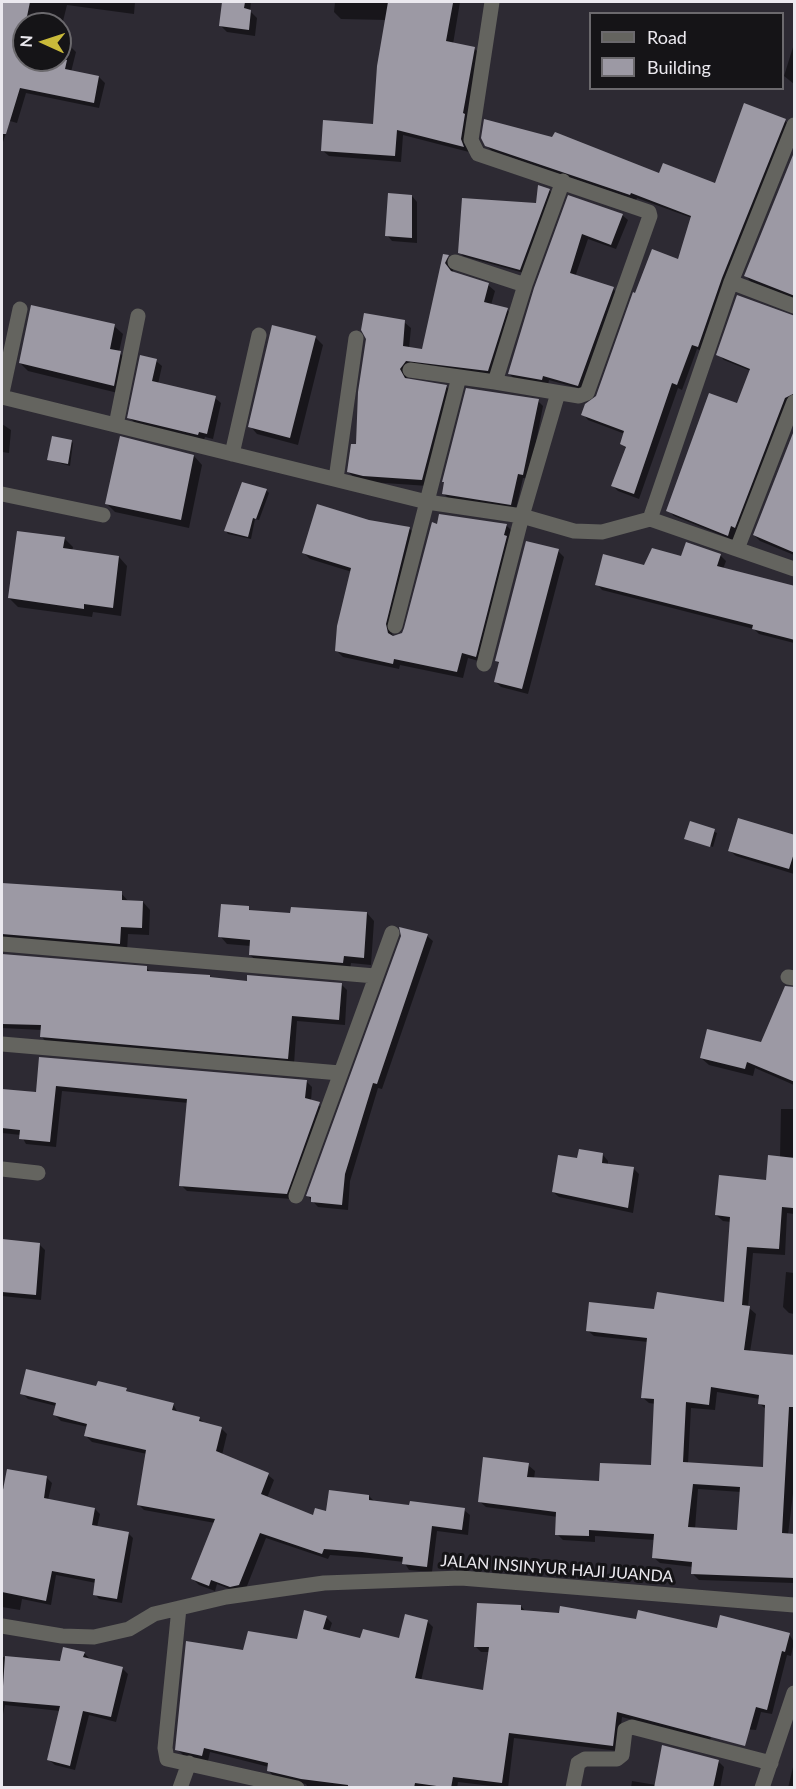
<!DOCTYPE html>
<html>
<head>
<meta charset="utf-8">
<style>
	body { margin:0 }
	#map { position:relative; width:796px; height:1789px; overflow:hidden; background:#2d2a33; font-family:Lato,sans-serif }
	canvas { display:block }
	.frame { position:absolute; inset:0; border:3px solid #ebe9ef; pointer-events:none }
	.legend { position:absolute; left:589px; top:12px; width:195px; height:78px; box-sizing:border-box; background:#151417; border:2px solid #6b696d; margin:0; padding:8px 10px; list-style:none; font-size:18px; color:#ebe9ef }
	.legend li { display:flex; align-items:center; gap:12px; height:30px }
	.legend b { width:30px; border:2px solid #6b696d }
	.north { position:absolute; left:12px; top:12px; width:60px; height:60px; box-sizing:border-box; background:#151417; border:2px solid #6b696d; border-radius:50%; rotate:273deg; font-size:16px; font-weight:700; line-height:24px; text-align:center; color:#ebe9ef }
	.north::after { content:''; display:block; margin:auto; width:21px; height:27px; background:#c9ba3a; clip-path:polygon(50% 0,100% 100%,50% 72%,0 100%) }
</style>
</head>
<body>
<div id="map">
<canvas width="796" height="1789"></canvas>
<div class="frame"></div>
<ul class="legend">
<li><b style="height:8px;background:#64645f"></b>Road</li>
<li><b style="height:16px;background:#9c99a4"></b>Building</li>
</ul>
<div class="north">N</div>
</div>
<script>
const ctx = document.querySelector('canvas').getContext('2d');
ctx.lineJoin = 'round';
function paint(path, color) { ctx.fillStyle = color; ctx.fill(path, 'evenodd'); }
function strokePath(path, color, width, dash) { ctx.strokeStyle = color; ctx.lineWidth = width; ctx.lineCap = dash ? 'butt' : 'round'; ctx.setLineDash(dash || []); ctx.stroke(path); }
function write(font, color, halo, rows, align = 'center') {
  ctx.font = font + ' Lato,sans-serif'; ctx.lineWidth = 6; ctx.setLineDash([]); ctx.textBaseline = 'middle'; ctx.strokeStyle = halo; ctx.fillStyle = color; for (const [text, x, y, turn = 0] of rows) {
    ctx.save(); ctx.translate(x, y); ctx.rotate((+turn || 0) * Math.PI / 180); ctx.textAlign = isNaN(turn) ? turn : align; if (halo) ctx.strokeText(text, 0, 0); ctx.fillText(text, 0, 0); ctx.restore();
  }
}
const shadow = new Path2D(`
	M2,2H135L134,14L67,5L60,33V24H24V60H60V43L70,46L76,52L71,72L99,77L105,83L99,108L26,93L17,123L10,121L2,145Z
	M224,2H251L250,11L257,18L255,36L227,32L221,26Z
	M335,2H460L453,44L474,48L481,55L469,152L403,135L401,162L329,156L322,150L375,126L387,20L341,19L334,12Z
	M794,44V84L784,76Z
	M745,105L785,121L791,126L704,352L697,349L682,390L678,388L639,499L618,491L613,486L627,449L621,444L625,434L588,420L583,414L597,397L679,261L692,218L637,198L636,200L492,151L486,145L716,185Z
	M794,153V298L751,282L746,276Z
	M549,190L553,194L524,273L463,256L460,252L538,205Z
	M412,196L417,202V243L392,241L387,235Z
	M569,197L622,215L628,220L616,249L588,239L575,277L613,289L619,294L585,390L549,380L548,385L515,379L509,374Z
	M444,255L454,262L453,273L488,285L495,291L491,305L507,310L513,316L494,377L412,367L406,376L408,380L446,386L452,393L428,486L370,482L355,478L348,472L404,322L411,328L409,348L424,351Z
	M794,316V399L733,540L674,516L668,510L738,405L751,371L724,360L718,354Z
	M114,326L123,334L119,352L128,361L122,394L28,371L20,363Z
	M273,327L316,338L323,345L298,445L257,434L250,426Z
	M156,361L162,366L158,384L215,398L221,403L213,439L205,437L204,440L135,423L129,417Z
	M538,401L543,406L529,479L523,478L516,509L449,499L444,494Z
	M2,424L11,430L9,453L2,452Z
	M794,432V555L760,541L754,535Z
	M71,441L73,443L70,466L49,460Z
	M194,456L202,465L189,528L115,512L107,504Z
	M266,490L269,493L259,520L255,519L251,539L228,534L226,531Z
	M369,521L410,529L416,535L391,631L393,637L402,634L506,525L512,531L482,662L468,658L463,678L400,665L399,669L343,657L336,650L352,572L310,559L304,553Z
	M64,538L73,547L72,551L119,557L127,566L121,616L93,612L92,617L18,607L9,598Z
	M558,551L564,557L528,694L501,687L495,681L500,664L496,661Z
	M720,555L726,561L723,569L794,588V643L759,634L754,629L602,590L597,584L644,566L682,558Z
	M691,823L717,833L713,847L687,838Z
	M794,837V874L736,856L730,851Z
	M2,885L121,893L129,902H143L150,910L149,935L128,934L127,951L2,940Z
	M248,908L252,912L292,915L367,913L374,921L371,965L351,963L350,970L258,962L250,955L251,946L227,944L220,936Z
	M427,936L433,941L382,1089L378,1088L350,1181L348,1210L318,1207L308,1196Z
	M2,955L146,968L151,972L210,976L212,979L248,983L341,984L347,990L345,1025L297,1021L294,1064L47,1043L42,1037V1030L2,1028Z
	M794,1017V1085L755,1068L753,1076L709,1065L701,1058L762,1044Z
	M40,1059L306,1081L312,1087L311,1101L325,1109L292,1199L187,1191L181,1185L189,1103L62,1091L56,1147L26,1144L21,1135L2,1133V1090L37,1093Z
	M781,1109H794V1214L787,1213L785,1255L753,1253L748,1307L756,1314L750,1352L794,1356V1485L788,1535H794V1583L699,1580L693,1574V1567L660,1563L653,1557L655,1540L595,1536V1542L563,1540L557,1534L558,1517L486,1507L479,1501L528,1465L535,1471L534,1479L600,1483L652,1467L656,1404L649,1403L642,1397L648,1342L594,1336L587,1330L655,1311L726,1304L731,1222L723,1221L716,1215L767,1182L780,1158ZM717,1392L760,1399V1404L767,1410L765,1469L688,1464L691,1408L715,1410ZM698,1489L741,1492L738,1531L695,1529Z
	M603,1155L608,1161V1165L633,1168L639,1174L633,1213L559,1197L553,1192Z
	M2,1241L39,1244L45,1250L41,1300L2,1296Z
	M786,1272L794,1273V1314L789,1313L783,1307Z
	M99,1383L173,1404L178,1413L199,1418L205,1424L221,1428L227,1434L222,1455L268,1475L274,1480L267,1498L314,1518L369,1496L375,1502L464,1510L470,1515L468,1535L437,1531L432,1572L409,1570L404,1562L369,1558L330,1555L328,1559L266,1538L245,1591L237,1592L217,1584L215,1591L199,1585L193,1579L215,1523L144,1510L138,1504L147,1454L92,1442L86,1436L88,1427L61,1421L55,1415L56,1406L28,1399L22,1393L98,1388Z
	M47,1478L52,1483L48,1500L95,1509L100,1514L97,1527L128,1533L133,1538L122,1603L99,1599L95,1594L96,1583L56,1575L51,1605L22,1599L20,1610L2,1607V1487Z
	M521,1606L526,1612L789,1634L794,1642L791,1656L787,1655L772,1714L761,1712L756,1730L713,1726L710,1741L622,1717L618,1751L514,1738L508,1788L458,1782L457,1788H308L306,1784L274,1777L269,1771V1767L210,1752L208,1761L183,1755L177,1749L244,1652L298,1640L326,1617L332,1623L329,1632L361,1640H400L406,1616L428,1622L433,1627L421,1681L484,1692L490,1652H481L475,1646Z
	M84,1653L90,1659L122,1668L128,1674L116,1722L89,1715L75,1770L55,1765L49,1760L60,1711L5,1705L2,1719V1657L61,1662Z
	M718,1761L724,1767L720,1788H631L632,1781L656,1785Z
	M794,1763V1788H788Z`);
const building = new Path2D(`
	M2,2H30L18,60H67L65,69L99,76L94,103L20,88L6,134H2Z
	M222,2H245L244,8L251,10L249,30L219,26Z
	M388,2L453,3L446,41L475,47L463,113L465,114L461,139L464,147L397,130L395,156L321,151L323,120L373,124L377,66Z
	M744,103L786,119L722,278L698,347L692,345L677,385L672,383L634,494L611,486L626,447L620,444L624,431L581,415L585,404L596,396L633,292L635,293L652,249L678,259L691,216L631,193L630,195L485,146L481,138L484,119L552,137L555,132L659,173L663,163L715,183Z
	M795,150V296L744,276Z
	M538,185L550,189L520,270L458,253L462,198L536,203Z
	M388,193L412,195V238L385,236Z
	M568,195L623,214L611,245L582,234L570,273L614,287L578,386L543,376L542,380L508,374L534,288Z
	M443,254L449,255L445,263L451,271L489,283L484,302L508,308L488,371L406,361L400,369L405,378L447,385L422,480L363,476L347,472L351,444H356L358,392L366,339L361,330L364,313L405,320L403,346L422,349Z
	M737,295L795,316V393L785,398L735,528L731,526L728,536L666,511L709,393L737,403L750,369L716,355Z
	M31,305L115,324L110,349L121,351L114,386L19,363Z
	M272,325L316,336L290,438L248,427Z
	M140,355L157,359L152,381L216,396L207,434L199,432L198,435L127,418Z
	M466,388L539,399L523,475L518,474L511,505L442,494L444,482H442Z
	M795,428V553L753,535Z
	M52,436L72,440L68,464L47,460Z
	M120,436L194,455L181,520L105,504Z
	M242,482L267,489L256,519L253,518L248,537L224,531Z
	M317,504L369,520L410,527L386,624L388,633L393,636L402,633L404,628L432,522L437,524L439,514L507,524L504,535L507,536L476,657L462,653L457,672L394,659L393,664L335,651L337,626L351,568L302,553Z
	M17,531L65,537L63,548L119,556L113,608L84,604V609L8,598Z
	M526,541L559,549L522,689L494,682L499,662L495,661Z
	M686,542L721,554L717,566L795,586V640L752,629L753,625L595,585L603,554L644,565L652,548L681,556Z
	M738,818L795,835V850L789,869L728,851Z
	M690,821L715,829L710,847L684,839Z
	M2,883L122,891V900L143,901L142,928L121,927L120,944L2,934Z
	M221,904L249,906V910L290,913L291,907L367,912L364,958L344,956L343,963L249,955L250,940L218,937Z
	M399,927L428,934L377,1084L373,1083L345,1174L342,1205L311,1202V1197L306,1196L401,936Z
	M2,954L147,966V971L210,975V977L247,981V975L342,983L339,1020L292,1016L288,1059L40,1037L41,1025L2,1024Z
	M785,986L795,987V1082L747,1062L745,1069L700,1058L707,1029L761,1042Z
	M39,1057L307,1080L305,1098L320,1102L287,1194L179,1186L187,1099L56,1086L50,1142L19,1139L20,1130L2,1128V1089L36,1092Z
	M579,1149L603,1153L602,1163L634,1167L628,1208L552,1192L558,1155L577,1158Z
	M768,1155L795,1158L793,1208L782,1207L779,1249L747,1247L742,1305L750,1306L744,1350L795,1355V1407H789L782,1533L795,1534V1578L691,1574L692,1562L652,1558L654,1534L589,1530V1536L555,1535L556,1512L478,1502L483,1457L529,1463L527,1477L599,1481L600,1463L651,1465L654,1399L641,1398L647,1338L586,1331L589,1302L654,1309L657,1292L724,1302L730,1217L715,1215L719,1175L766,1180ZM711,1387L759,1395L758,1404L765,1405L763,1467L683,1462L686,1402L709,1405ZM693,1484L740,1487L737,1530L688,1527Z
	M2,1239L40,1243L36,1295L2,1292Z
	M26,1369L96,1386L98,1381L127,1388L126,1391L174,1403L172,1410L200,1417L199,1421L222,1427L216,1451L269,1473L261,1494L313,1515L315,1508L326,1511L329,1490L369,1495V1500L409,1505L410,1501L465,1508L462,1530L432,1526L427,1567L402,1564L403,1557L362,1552L324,1549L322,1554L260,1533L239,1585L230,1587L211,1580L209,1586L191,1579L215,1519L137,1505L146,1450L84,1436L87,1424L53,1415L56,1403L20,1394Z
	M7,1469L47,1476L44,1498L95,1508L92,1525L129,1532L117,1599L93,1595L95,1579L52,1571L46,1601L2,1592V1495Z
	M477,1603L521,1605V1610L559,1613L560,1606L636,1619L638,1610L717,1628L720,1615L790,1633L785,1652L782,1651L767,1710L756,1707L745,1746L617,1712L613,1746L509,1733L502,1783L453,1777L451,1788L415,1783L414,1788H348V1785L301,1779L267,1771L268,1763L204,1748L202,1756L175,1750L186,1641L243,1650L248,1631L297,1639L304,1610L327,1616L323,1629L360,1638L363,1629L399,1638L405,1614L428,1620L415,1678L483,1690L489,1647H474Z
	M63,1647L85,1652L83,1657L123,1667L111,1717L83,1711L70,1766L47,1760L60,1706L2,1701L5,1656L60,1661Z
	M662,1745L719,1760L713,1788H654Z`);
const minor = new Path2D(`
	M492,2L471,140L478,154L649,212L650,216L587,393L579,396L495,382L525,285L563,181
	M455,262L525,285
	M731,282L794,306
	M410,370L495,382
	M2,393L20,309
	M2,397L427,502L522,516L574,531L602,532L650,519L794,569
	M116,425L138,316
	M232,454L259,335
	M336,479L356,338
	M2,494L103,515
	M650,519L731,282L794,125
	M737,549L794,402
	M395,626L459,377
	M484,664L522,516L558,393
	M2,944L375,976
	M788,977L794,978
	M2,1044L340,1073
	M2,1169L38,1173
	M296,1196L392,933
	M179,1608L165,1748L167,1759L297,1788
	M2,1626L62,1636L94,1637L129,1629L154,1614L226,1597L324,1583L461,1578L794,1605
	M180,1788L189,1763
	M573,1788L578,1763L585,1759H617L622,1755L625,1730L632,1727L771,1763
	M762,1788L794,1693`);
const streetNames = [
	["JALAN INSINYUR HAJI JUANDA",557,1569,4]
];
paint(shadow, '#0007');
paint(building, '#9c99a4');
strokePath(minor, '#64645f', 15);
write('16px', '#ebe9ef', '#151417', streetNames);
</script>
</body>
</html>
